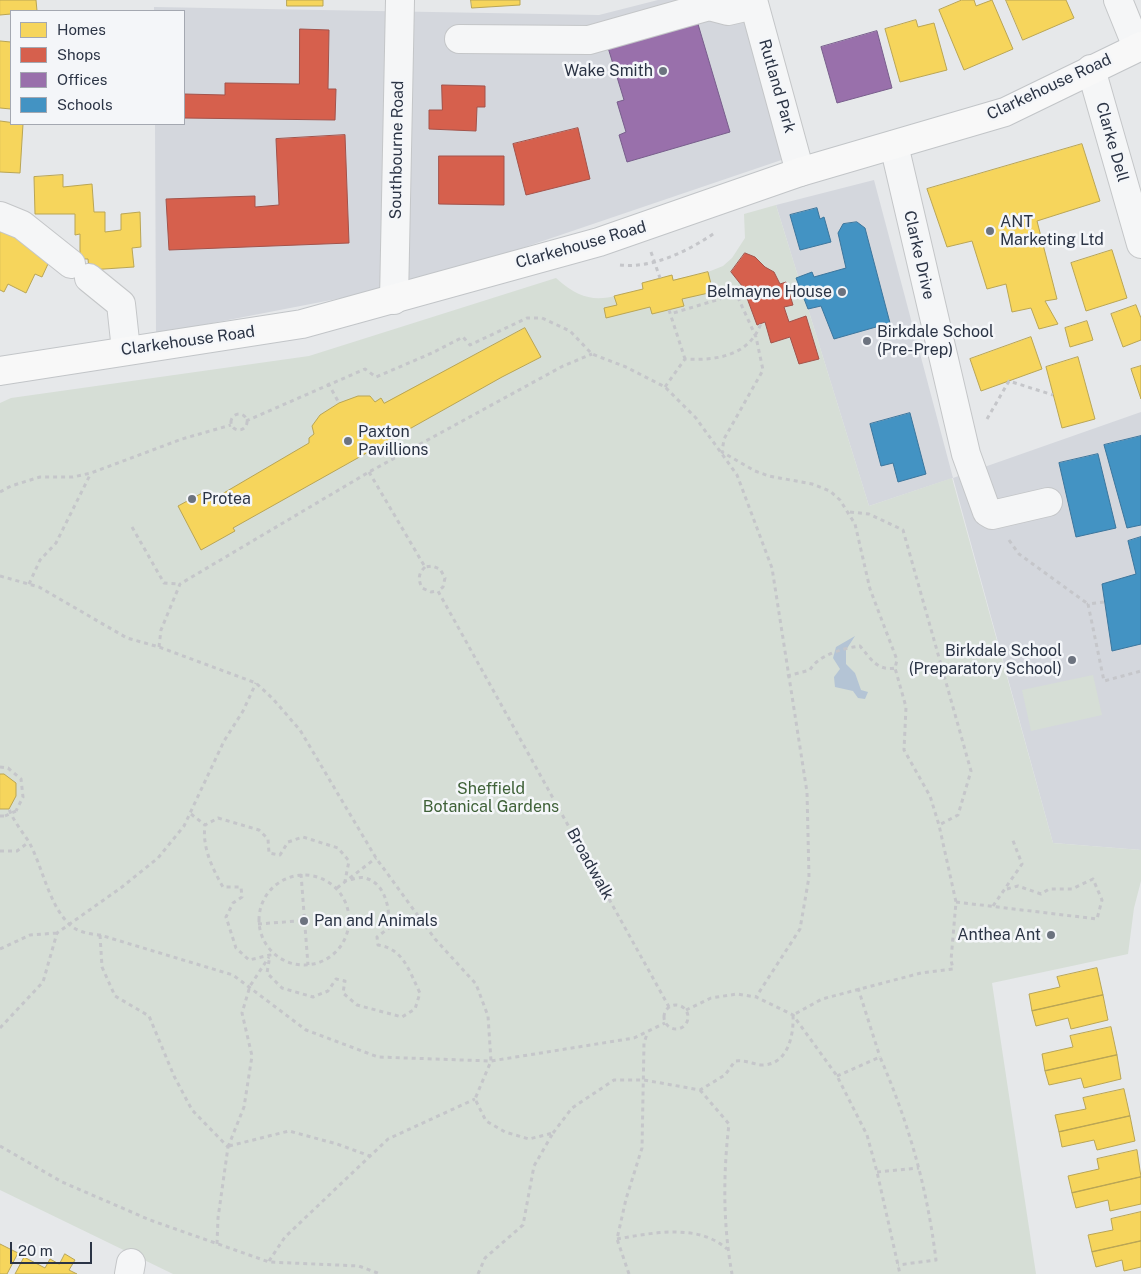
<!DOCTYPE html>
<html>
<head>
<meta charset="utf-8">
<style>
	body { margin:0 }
	#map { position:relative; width:1141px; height:1274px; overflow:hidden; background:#e6e8ea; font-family:"Public Sans",sans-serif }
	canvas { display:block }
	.legend { position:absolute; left:10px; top:10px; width:175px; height:115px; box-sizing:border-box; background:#f4f6f9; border:1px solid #a4a8b1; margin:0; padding:6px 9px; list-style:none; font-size:15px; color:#2b3445 }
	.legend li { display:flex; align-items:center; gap:10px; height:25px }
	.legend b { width:25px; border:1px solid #a4a8b1 }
	.scale { position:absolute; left:10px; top:1242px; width:82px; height:22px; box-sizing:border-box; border:2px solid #2b3445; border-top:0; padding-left:6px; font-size:15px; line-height:18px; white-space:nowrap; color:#2b3445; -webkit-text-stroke:4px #f4f6f9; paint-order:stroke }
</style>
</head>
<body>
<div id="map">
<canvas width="1141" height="1274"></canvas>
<ul class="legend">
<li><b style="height:14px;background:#f6d55c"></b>Homes</li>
<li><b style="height:14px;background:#d6604d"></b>Shops</li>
<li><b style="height:14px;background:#9970ab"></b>Offices</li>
<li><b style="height:14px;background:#4393c3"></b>Schools</li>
</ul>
<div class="scale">20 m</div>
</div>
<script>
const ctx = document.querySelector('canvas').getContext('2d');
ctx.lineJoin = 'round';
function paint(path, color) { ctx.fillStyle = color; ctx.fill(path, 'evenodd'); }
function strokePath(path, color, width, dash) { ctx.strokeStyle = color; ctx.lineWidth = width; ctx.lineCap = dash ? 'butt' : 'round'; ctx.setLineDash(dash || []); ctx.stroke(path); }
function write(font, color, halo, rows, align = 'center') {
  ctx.font = font + ' "Public Sans",sans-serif'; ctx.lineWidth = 5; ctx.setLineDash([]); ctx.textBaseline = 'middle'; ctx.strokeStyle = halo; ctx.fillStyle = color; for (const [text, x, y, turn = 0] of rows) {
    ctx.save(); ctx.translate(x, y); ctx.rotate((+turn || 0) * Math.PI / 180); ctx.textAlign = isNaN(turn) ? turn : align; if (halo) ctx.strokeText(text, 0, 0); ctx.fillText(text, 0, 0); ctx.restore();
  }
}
const built = new Path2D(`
	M658,0H757L808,151L419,283L156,334L155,124H184V11H154V7L599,15Z
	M874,180L953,478L1141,412V850L1053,843L953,478L869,506L776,205Z`);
const green = new Path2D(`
	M776,205L869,506L952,478L1053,843L1141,850V881L1134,908L1128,954L992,983L1036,1274H173L0,1190V403L11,398L309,356L556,278C588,307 604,299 643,289L642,283L672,275L674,280L708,272L723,266L732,258L745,238L744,214Z
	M1093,675L1102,715L1031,731L1022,690Z`);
const water = new Path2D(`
	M855,636L846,650V664L855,673L861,690L868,692L865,699L858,698L853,691L835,687L834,677L840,669L833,658L836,647Z`);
const homes = new Path2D(`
	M0,0H36L37,11H11V14L0,15Z
	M287,0H323V6H287Z
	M471,0H520V5L472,8Z
	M962,0H974L976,6L992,0L1013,49L964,70L939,10Z
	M1006,0H1066L1074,18L1023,40Z
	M916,20L918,27L934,23L947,70L900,82L885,29Z
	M0,41L11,42V109L0,108Z
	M0,121L23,124L20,173L0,172Z
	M1082,144L1100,201L1037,221L1057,299L1045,301L1058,324L1039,329L1031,308L1012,312L1006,284L987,289L972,241L947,247L927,189Z
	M63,175V187L92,184L94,212H105V232L121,230V214L140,212L141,247L132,248L134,267L89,270L88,259H80V234L75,235V214H35L34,177Z
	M0,229L53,253L42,277L35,274L26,293L8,284L4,292L0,290Z
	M1112,250L1127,298L1086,311L1071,263Z
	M708,272L713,292L682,299L684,306L652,314L650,307L606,318L604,308L617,305L614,296L643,289L642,283L672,275L673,280Z
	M1136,305L1141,318V340L1123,347L1111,314Z
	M1087,321L1093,340L1070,347L1065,328Z
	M525,328L541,357L502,377L233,528L235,531L201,550L178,506L204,492L210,501L309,443V438L314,434L312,426L320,415L339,403L358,396H370L375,402L381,398L384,403Z
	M1031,337L1042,369L981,391L970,359Z
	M1078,357L1095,419L1062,428L1046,367Z
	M1141,366V399L1131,369Z
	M0,774H4L16,783V796L9,809H0Z
	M1097,968L1103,995L1032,1011L1029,994L1060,987L1057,977Z
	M1103,995L1108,1020L1071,1029L1068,1018L1036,1026L1032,1011Z
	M1111,1027L1117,1055L1045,1071L1042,1054L1073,1047L1070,1036Z
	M1117,1055L1121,1079L1084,1088L1081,1078L1049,1085L1045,1071Z
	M1124,1089L1130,1116L1059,1132L1055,1115L1086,1109L1083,1098Z
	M1130,1116L1135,1141L1097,1150L1094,1140L1062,1147L1059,1132Z
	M1137,1150L1141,1177L1072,1193L1068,1176L1099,1169L1097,1159Z
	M1141,1177V1204L1110,1211L1108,1200L1076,1208L1072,1193Z
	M1141,1212V1241L1092,1252L1088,1235L1113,1230L1111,1219Z
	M1141,1241V1267L1124,1271L1122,1260L1096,1267L1092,1252Z
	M0,1244L18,1253L7,1274H0Z
	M65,1254L75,1260L69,1270L77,1274H15L24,1257L45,1268L50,1259L59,1264Z`);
const shops = new Path2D(`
	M300,29L329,30L328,89H336L335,120L184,118V94L225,95V83L299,84Z
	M442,85L485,86V107H477L476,131L429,129V110H442Z
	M578,128L590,179L526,195L513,144Z
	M345,135L349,243L169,250L166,199L255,196V207L279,205L276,139Z
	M439,156H504V205L439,204Z
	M745,253L755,257L765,267L774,272L780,284L786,282L793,305L784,307L789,322L806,316L819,359L799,364L790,337L771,343L765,322L757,325L747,298L750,296L731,272Z`);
const offices = new Path2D(`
	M695,14L730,132L627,162L619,135L626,132L617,102L624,100L606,41Z
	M877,31L892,88L837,103L821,47Z`);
const schools = new Path2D(`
	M817,208L820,219L824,217L831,242L800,250L790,215Z
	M857,222L865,228L890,323L834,339L821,306L808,309L796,278L812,272L814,277L846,268L838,233L843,224Z
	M910,413L926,474L898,482L893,463L881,466L870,424Z
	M1141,436V525L1127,528L1104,445Z
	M1098,454L1116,528L1076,537L1059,463Z
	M1141,537V644L1112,651L1102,584L1136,574L1128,541Z`);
const path = new Path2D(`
	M651,252L660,278
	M620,265C653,269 690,250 716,232
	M735,291L745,287
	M669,310L685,359
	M328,383L339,403
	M665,387L685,359C715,361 750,356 761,323
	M231 422a8 8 0 1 1 16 0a8 8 0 1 1-16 0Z
	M987,419L1009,381L1053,395
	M246,421L365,369L376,377L432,353L463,337L470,345L527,318H542L570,331L592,354L626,367L665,387L696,418L737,475L772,568L807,792L809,877L800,929L756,997
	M369,472L425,567L432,566L440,569L445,578L443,587L438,591L669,1007
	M0,492L11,486L40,477H73L91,473L182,439L231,425
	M850,512L869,514L903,530L971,771L958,815L939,825
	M132,527L164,583L180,584
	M1009,540L1019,554L1088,604
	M425,567C418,574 418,579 422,588L431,592L438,591
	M0,576L39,587L127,638L159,647L256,683L273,699L300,730L376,858L435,939L476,984L488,1016L491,1061L378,1057L306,1030L233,975L100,935C89,934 76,932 68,923C48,902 43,868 29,842C22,831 14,822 9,809
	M29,584L40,560L56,543L91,473
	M1104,602L1088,604L1104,681L1141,671
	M159,647L161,630L180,584L369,472L563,366L592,354
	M787,676L810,670C818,655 844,648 860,646C871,659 877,671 895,668
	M0,767L8,768L21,779L23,797L16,811
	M191,814L205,825
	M0,816H5
	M218,818L259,830L268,839L269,853L280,855L288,842L303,837L338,848L349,861L345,881C351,880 360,876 365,878C386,883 390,910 389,928L377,937L378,945C404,949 409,971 420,993L415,1009L402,1017L357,1005L343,993L345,981L336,979L328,991L313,997L282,988L267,973L270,955L249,960L236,948L226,917L233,903L242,897L241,887H223C212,868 202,847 205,825Z
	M0,851H17L29,842
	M301,874L308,965
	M259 920a45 45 0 1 1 90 0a45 45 0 1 1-90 0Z
	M337,888L376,858
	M956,902L1097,919L1102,900L1093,879L1072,889H1049L1041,894L1018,886L1003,890
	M993,906L1022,864L1012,838
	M258,924L350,917
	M100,935L102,967L115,996L149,1016L174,1076L192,1110L228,1147L218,1218L217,1244
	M0,949L30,935L57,933
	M858,988L880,1057
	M664 1017a12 12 0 1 1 24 0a12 12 0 1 1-24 0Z
	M686,1010L711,998L737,994L756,997L793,1015L837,1076L867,1135L877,1172L900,1274
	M0,1028L43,982L57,933L122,887L158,858L184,826L224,741L243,711L256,683
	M837,1076L880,1057C909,1124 927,1187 936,1260L898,1265
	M700,1090L729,1124C723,1174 723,1225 732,1274
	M553,1133L572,1108L614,1080H644L700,1090L725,1075L735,1061C747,1060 752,1064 762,1065C788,1065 794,1035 793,1015L822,999L921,973L953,969L951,960L956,902L939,825L930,796L904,750L906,707L895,668L897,660L870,589L855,524L840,500L830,491L812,484L769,476L755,471L722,452L724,439L763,370L756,337L735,291L720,299L670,314
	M0,1146L62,1182L150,1220L269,1262L359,1266L380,1274
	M229,1146L289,1131L337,1144L370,1156
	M228,1147L244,1107L252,1056L242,1013L250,986L269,957
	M877,1172L919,1168
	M617,1239C652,1233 698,1223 727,1249
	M269,1261L285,1237L388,1139L475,1099
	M478,1274L485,1258L523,1225L534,1166L553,1133L529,1139L505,1132L486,1121L475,1099L491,1061L634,1038L665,1023
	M629,1274L617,1239L626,1199L642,1148L644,1043L647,1034`);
const minor = new Path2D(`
	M753,0L800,172
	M1118,0L1137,47
	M459,39L589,40L709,6L728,11L754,5
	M1091,69L1141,244
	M894,145L966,454L987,512L992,515L1048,502
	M0,216L22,225L71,264
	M89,278L121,304L126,350
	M394,300L400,0
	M129,1274L131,1263`);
const major = new Path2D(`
	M0,371L302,324L599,242L800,172L1005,112L1141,46`);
const pathBridge = new Path2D(`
	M5,816L16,811`);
const markers = [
	[663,71,5,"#6c737f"],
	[990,231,5,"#6c737f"],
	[842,292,5,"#6c737f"],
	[867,341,5,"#6c737f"],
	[348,441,5,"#6c737f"],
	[192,499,5,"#6c737f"],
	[1072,660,5,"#6c737f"],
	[304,921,5,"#6c737f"],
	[1051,935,5,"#6c737f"]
];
const poiNames = [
	["Wake Smith",653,71,"right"],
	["ANT",1000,222],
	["Marketing Ltd",1000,240],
	["Belmayne House",832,292,"right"],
	["Birkdale School",877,332],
	["(Pre-Prep)",877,350],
	["Paxton",358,432],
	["Pavillions",358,450],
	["Protea",202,499],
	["Birkdale School",1062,651,"right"],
	["(Preparatory School)",1062,669,"right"],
	["Pan and Animals",314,921],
	["Anthea Ant",1041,935,"right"]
];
const streetNames = [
	["Rutland Park",777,86,74],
	["Clarkehouse Road",1049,87,-25],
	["Clarke Dell",1112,142,74],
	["Southbourne Road",397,150,-89],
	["Clarkehouse Road",581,245,-16],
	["Clarke Drive",919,255,77],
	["Clarkehouse Road",188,341,-8],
	["Broadwalk",590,864,61]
];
const parkNames = [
	["Sheffield",491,789],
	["Botanical Gardens",491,807]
];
paint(built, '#d4d7dd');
paint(green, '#d6ded6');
paint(water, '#b4c4d5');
paint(homes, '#f6d55c');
strokePath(homes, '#b9a555', 1);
paint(shops, '#d6604d');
strokePath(shops, '#a3534b', 1);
paint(offices, '#9970ab');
strokePath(offices, '#785e8c', 1);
paint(schools, '#4393c3');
strokePath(schools, '#3c769d', 1);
strokePath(minor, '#c4c6c8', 30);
strokePath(major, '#c2c5c8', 30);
strokePath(path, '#c5c6ca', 3, [4, 4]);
strokePath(minor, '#f5f6f7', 28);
strokePath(major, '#f8f8f8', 28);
strokePath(pathBridge, '#c5c6ca', 3, [4, 4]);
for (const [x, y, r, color] of markers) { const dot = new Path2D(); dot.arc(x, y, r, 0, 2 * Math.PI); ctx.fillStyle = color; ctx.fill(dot); strokePath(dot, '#f4f6f9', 2); }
write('16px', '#2b3445', '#f4f6f9', poiNames, 'left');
write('16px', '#2b3445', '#f4f6f9', streetNames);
write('16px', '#3f6138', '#f4f6f9', parkNames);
</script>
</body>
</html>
